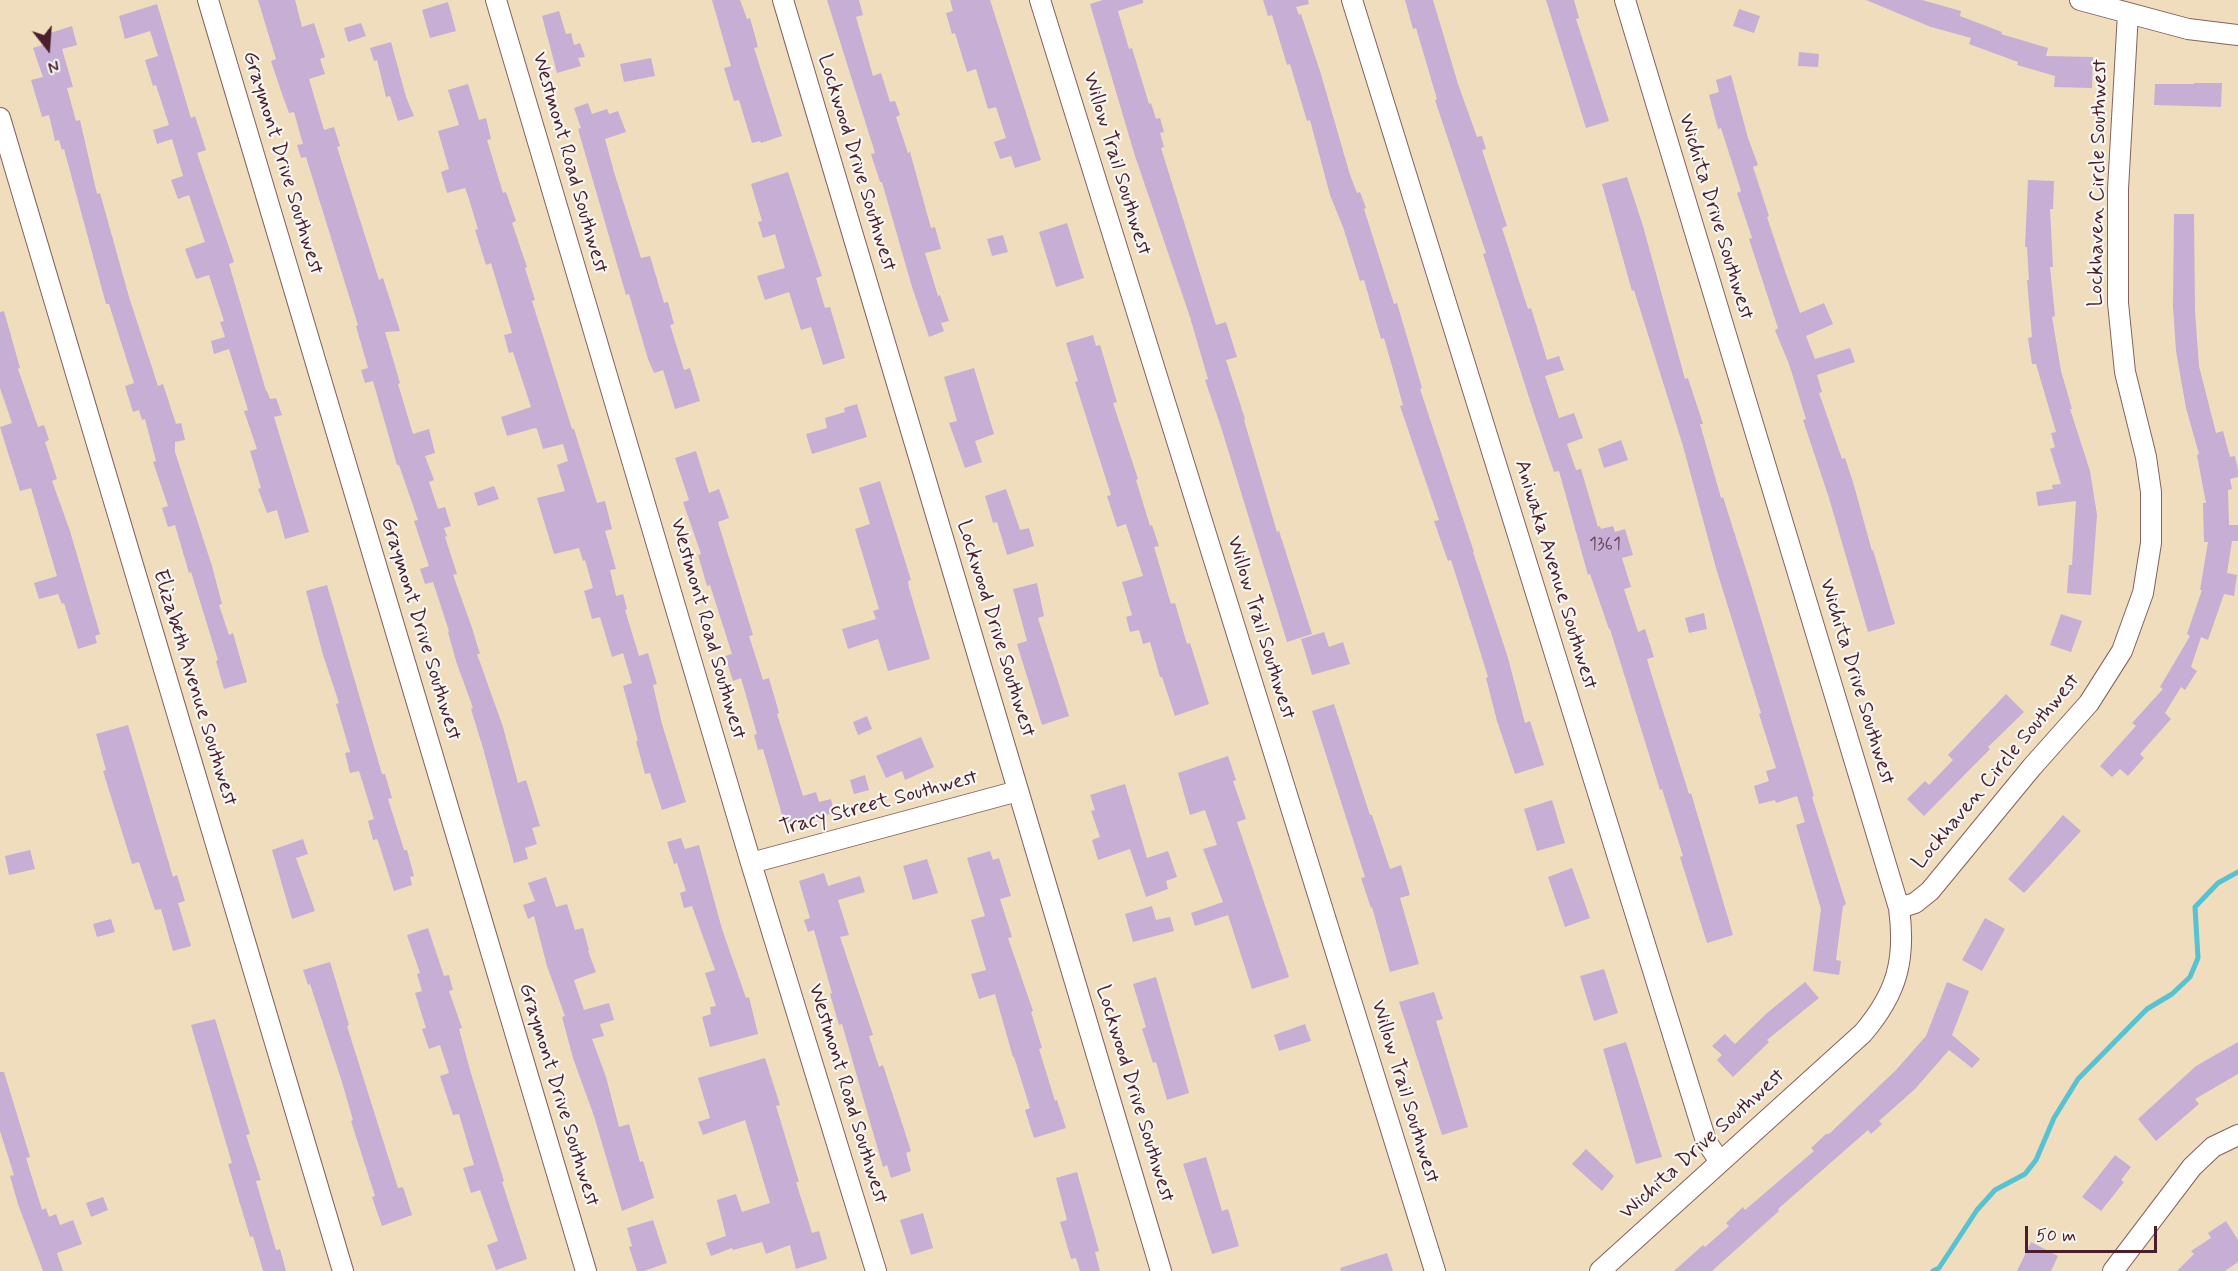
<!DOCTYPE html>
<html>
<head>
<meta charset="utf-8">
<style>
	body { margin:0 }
	#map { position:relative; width:2238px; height:1271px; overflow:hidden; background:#f0ddbe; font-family:Mynerve,sans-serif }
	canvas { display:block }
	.north { position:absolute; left:18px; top:18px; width:60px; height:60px; -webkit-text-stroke:4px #f6f6f2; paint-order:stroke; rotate:163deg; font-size:16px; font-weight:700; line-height:24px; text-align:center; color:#4a1f2b }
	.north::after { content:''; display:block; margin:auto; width:21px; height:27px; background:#4a1f2b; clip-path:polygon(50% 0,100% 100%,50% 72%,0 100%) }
	.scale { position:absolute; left:2025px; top:1226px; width:132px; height:27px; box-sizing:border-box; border:3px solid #4a1f2b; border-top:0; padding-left:8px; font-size:18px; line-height:21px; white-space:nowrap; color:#4a1f2b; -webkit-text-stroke:4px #f6f6f2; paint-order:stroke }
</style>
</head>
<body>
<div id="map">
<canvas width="2238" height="1271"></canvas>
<div class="north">N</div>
<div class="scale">50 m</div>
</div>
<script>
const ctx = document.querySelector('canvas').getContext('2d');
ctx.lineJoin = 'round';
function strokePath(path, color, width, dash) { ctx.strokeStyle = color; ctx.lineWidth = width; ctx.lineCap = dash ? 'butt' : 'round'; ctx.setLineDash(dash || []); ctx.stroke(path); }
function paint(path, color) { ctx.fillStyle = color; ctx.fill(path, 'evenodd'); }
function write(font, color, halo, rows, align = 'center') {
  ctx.font = font + ' Mynerve,sans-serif'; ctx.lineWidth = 4.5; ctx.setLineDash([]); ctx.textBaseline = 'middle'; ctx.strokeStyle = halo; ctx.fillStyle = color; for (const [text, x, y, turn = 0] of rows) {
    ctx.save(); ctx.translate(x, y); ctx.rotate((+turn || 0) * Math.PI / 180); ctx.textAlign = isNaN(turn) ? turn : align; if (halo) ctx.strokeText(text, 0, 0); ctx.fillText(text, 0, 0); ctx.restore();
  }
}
const stream = new Path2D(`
	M1933,1271L1939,1268L1977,1210L1995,1190L2025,1174L2036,1160L2054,1118L2078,1079L2147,1009L2172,994L2190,977L2198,958L2195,907L2218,883L2238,872`);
const building = new Path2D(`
	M258,0H295L302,27L314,23L325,57L320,59L325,74L309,79L324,130L334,127L340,146L337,147L379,280L383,278L400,331L385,332L400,383L398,384L413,434L429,429L435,453L425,456L434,480L429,482L438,509L445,507L451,526L444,528L447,536L445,537L457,574L453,575L471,625L480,654H477L503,727L518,783L526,780L540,826L532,828L537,844L525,848L528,859L514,863L483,748L471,709L473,708L456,661L448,632L449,631L433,582L425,584L420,569L429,566L414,521L418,520L399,465H397L373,381L365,383L361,370L368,368L356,326L358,325L306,157L301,158L297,145L303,144L301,137L294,112L289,113L280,88L271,61L276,59Z
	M712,0H740L747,19L750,18L758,47L754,48L782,136L761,143L760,141L752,143L739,100L734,101L724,68L731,66Z
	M827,0H859L863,15L856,17L873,76L881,73L890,102L895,101L900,115L896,117L908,153L910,152L931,228L935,227L941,249L925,253L938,296L940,295L949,321L941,323L944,331L929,337L912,287L882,182H880L871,154L875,153Z
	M950,0H990L1041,160L1015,168L1011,156L1000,159L994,142L1006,138L996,107L988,109L976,69L967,72L955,33L952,34L946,13L953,11Z
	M1103,0H1143V3L1118,11L1129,49L1132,48L1149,104L1151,103L1156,119L1160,118L1164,132L1160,133L1164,147L1161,148L1216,325L1226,322L1237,357L1226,360L1245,419L1244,420L1277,532L1279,531L1312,634L1287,642L1221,427L1205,380L1208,379L1190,317L1135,156L1090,4Z
	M1263,0H1308L1309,4L1296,7L1299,15L1301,14L1320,71L1350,175L1357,193L1360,192L1366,208L1364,209L1394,304L1397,303L1422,388L1420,389L1474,552H1473L1508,658L1525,723L1530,721L1544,765L1515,774L1497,721L1486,678L1488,677L1475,635L1451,560L1448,561L1434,521L1439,520L1400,406L1403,405L1384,338L1381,339L1364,280L1360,281L1343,227L1330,195L1310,120L1307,121L1290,64L1287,65L1272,15L1268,16Z
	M1405,0H1433L1458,84L1477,137L1482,136L1486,149L1482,150L1507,226L1502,228L1528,309L1531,308L1547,360L1559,356L1564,370L1545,376L1559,418L1574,413L1583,438L1567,444L1576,470L1581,469L1598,527L1600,526L1601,529L1613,526L1615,532L1625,529L1633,555L1622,558L1631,587L1624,589L1638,632L1645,629L1654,657L1647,659L1651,673L1689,794L1691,793L1733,935L1707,943L1680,857L1683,856L1662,789L1660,790L1610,629H1609L1590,574L1588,575L1559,471L1554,472L1534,413L1483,254L1486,253L1435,100L1437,99L1416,28L1413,29Z
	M1546,0H1574L1579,18L1576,19L1609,121L1586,128Z
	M1866,0H1922L1961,11L1960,16L2002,32L2001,34L2048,48L2046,56L2093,57L2092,88L2054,87L2055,76L2017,65L2018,62L1969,44L1971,38L1931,27Z
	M448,2L456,31L430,38L422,10Z
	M157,4L191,118L195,116L206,150L197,153L234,262L229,264L266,391H267L270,399L276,398L282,415L274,417L309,532L285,539L277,510L267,513L258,489L261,488L250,451L257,449L244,411L248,410L229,349L214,354L211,341L225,337L220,322L224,321L209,275L196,279L185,249L205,242L189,195L178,199L171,180L183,176L172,139L157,144L153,130L169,125L156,85L153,86L145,60L158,56L150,31L125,39L119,16Z
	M1739,9L1760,16L1754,33L1733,26Z
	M559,11L566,34L571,33L574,45L580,43L585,57L578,58L581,66L557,73L542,16Z
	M361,23L366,36L348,42L344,28Z
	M72,26L77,45L62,49L73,87L67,88L76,121L80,120L97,194L100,193L129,297L158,386L163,384L176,424L181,423L185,440L175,442V452L212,566L222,604L219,605L229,635L233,633L247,682L224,689L216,661L218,660L191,572L189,573L175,525L168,527L162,508L168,506L153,462L156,461L145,419L142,420L139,410L133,412L125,386L134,383L109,304H106L64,149L62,150L59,140L55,141L49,115L42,117L31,80L43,77L33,48L49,43L47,34Z
	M391,42L406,97L414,116L398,121L390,96L386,97L377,60L374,61L370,48Z
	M1799,52L1819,54L1818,67L1798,66Z
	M651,58L655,76L624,82L620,64Z
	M1731,75L1748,138L1758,165L1753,167L1769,216L1767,217L1786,274L1800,313L1824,303L1833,324L1806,336L1815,359L1850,348L1855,362L1817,375L1822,392L1819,393L1842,459L1845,458L1853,482L1872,551L1873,550L1895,624L1868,632L1829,498L1803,420L1806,419L1789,364L1775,330L1778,328L1749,239L1752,238L1737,193L1741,191L1721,128L1718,129L1709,95L1719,92L1716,80Z
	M2194,83H2222L2221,107L2154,105L2155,84H2194Z
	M468,84L479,120L486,118L491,139L487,140L503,193L506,192L516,221L512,223L527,267L525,268L535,300L532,301L572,429H574L597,503L605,501L612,529L605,531L616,569L610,570L616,596L623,594L627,609L625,610L639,656L648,653L657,684L653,685L662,724L686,802L662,810L650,773L645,774L636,741H638L623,686L632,683L623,653L612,657L600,617L592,619L584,591L593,588L585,560L583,561L579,548L554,554L537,498L565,491L557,465L568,461L563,444L543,449L537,429L535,428L507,436L501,417L531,407L513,352L509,353L504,335L512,333L491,263L486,265L475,230L478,229L468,196L465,188L447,193L441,172L449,169L438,131L459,125L448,90Z
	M588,103L592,114L607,109L609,114L618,111L626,132L605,139L614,172L641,258L650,256L664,303L668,302L674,324L670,325L684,370L690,368L700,401L675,409L663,370L654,373L648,359L629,294L626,295L578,129L581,128L574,108Z
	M788,172L822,276L816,278L825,308L830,307L845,358L823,365L811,327L801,330L789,292L765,300L757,276L785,268L775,234L763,238L758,222L762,221L751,184Z
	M1627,177L1643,226L1685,379L1688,378L1703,424H1700L1721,498L1723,497L1750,582L1814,796L1812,797L1846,904L1843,906L1836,960L1841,961L1839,975L1813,971L1821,909L1796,825L1805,822L1797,796L1776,803L1775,800L1759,804L1754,786L1769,781L1766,771L1776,768L1759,714L1761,713L1716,568L1683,446L1634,290L1632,291L1602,184Z
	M2028,180L2054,181L2053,209H2050L2053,267H2050L2055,316L2052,317L2061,371L2072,409H2070L2090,471L2097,515L2091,595L2067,593L2069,565H2072L2076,501L2038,506L2036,492L2053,489L2052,485L2061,484L2050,449L2055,447L2051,433L2056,432L2036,364H2032L2028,338L2032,337L2027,280H2029L2027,247H2025Z
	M2174,214H2194L2195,311L2199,366L2216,433L2223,431L2230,457L2235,456L2238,470V477L2230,479L2232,489L2228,490L2229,525H2238V541H2232L2227,573L2237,575L2234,596L2224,594L2208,640L2201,637L2191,667L2197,671L2185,690L2181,687L2165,713L2171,719L2140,754L2144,758L2128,776L2120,769L2112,777L2100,766L2136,726L2132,723L2163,689L2160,687L2190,636L2187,634L2202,590H2200L2208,542H2204L2203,503H2206L2197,455L2199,454L2186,408L2176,351L2173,307Z
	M1067,223L1084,278L1056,287L1039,232Z
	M1003,235L1008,252L992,256L987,239Z
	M4,311L20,368L18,369L38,427L44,425L49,440L45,442L57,479L52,481L70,531L100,634L95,636L97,643L78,649L64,603L62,604L58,594L39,599L34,583L57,576L31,488L20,491L0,427L12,423L0,388V312Z
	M1093,335L1096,346L1100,345L1117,402L1113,403L1138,479L1136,480L1150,526L1152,525L1159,546L1154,547L1171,604L1175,603L1187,644L1190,643L1209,704L1175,716L1162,677H1160L1150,642L1143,644L1139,630L1130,632L1126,617L1132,615L1122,582L1143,576L1126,524L1117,527L1107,496L1111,495L1075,382L1078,381L1066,343Z
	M974,368L994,434L975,441L982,462L965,468L949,423L957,421L944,377Z
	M857,404L867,437L812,454L806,434L827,428L825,418L845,412L844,408Z
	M1621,440L1628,460L1604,468L1598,449Z
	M696,451L709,493L719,489L729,518L718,522L753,635L749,636L763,680L769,678L779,713L777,714L803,796L816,792L819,802L831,799L834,813L785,825L763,749L758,750L754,735L757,734L741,678L733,681L725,656L732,654L710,585L707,586L698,555L701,554L683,502L689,500L675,458Z
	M880,481L911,580L908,581L909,588L930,659L888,671L878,639L848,649L842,629L876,619L873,611L879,609L855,529L870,524L859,488Z
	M494,486L499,499L478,506L474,493Z
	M1006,489L1020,530L1029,528L1034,546L1007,555L997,522L993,523L985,496Z
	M1037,583L1044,616L1038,618L1069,716L1042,725L1017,644L1027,641L1013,589Z
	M327,585L382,774H385L392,798L388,799L404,850H407L414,876L410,877L412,885L394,891L379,844L377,839L373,840L368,821L374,819L359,771L350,773L345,753L350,752L336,704L339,703L323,655L306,591Z
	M1704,613L1707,629L1689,633L1685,618Z
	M2061,614L2082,621L2071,652L2050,645Z
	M1324,632L1329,647L1343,642L1350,664L1312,675L1301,639Z
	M2006,694L2024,712L1988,747L1990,749L1924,816L1907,799L1925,781L1929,785L1953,760L1948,755Z
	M1334,704L1370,815H1372L1390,869L1401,865L1410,895L1400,898L1419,964L1390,972L1372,907L1371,908L1361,878L1365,877L1312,711Z
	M867,716L872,729L858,735L853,722Z
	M128,725L173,877L177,875L185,901L178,903L191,946L173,951L161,909L155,910L139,862L132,864L103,771L106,770L96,734Z
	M921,737L934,767L905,780L902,771L886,778L876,756Z
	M1228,756L1236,780L1233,781L1246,819L1237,822L1289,977L1252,989L1228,915L1195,926L1191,913L1223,902L1203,849L1217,845L1205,810L1190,815L1178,773Z
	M865,775L869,790L854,794L850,780Z
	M1125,784L1147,858L1168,851L1177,877L1166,881L1168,889L1146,897L1130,849L1098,860L1092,840L1100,837L1091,811L1095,810L1090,795Z
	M1552,800L1565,843L1537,851L1524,809Z
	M2063,815L2081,831L2024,893L2008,879Z
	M681,838L685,849L699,845L722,929L746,998L749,997L758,1034L710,1047L702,1017L711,1014L710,1007L716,1006L705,973L715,970L692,906L684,908L680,893L686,891L677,863L674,864L667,842Z
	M303,839L308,854L296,858L315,911L292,919L272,850Z
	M30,850L35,869L9,875L5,856Z
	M990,851L993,860L999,858L1011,896L1000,899L1012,937L1008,938L1033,1011L1031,1012L1042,1048L1039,1049L1055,1101L1057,1100L1066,1128L1034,1138L1025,1110L1030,1108L1014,1057H1013L995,994L979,999L971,974L986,970L971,920L985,916L967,858Z
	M927,859L938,893L913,900L903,866Z
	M1572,868L1590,918L1565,927L1548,877Z
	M824,873L828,886L860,876L865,892L838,900L849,935L840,937L873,1035L869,1036L879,1067L883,1065L911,1151L906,1153L911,1171L891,1178L887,1165L883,1167L842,1024L839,1025L830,994L832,993L814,930L808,932L804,920L810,918L799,881Z
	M546,877L556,907L567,904L575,930L583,928L589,950L588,951L596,972L574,980L584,1010L609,1003L614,1020L600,1024L604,1036L592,1039L606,1077L619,1127L629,1124L640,1162L643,1161L654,1198L622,1211L594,1116L573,1058L562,1017L565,1016L547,966L534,916L528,919L523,905L535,901L528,883Z
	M1152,906L1156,920L1170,917L1174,931L1133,942L1125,914Z
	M1985,918L2005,929L1982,971L1962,960Z
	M111,919L115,932L97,937L93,924Z
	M428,928L444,976L449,975L453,990L449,991L462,1028L459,1029L470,1070L504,1181L502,1182L527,1259L496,1270L487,1245L498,1241L480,1190L471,1193L463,1168L474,1165L459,1114L453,1115L440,1076L449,1073L440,1045L429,1049L422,1029L426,1028L415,993L422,991L417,974L420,973L407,935Z
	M330,962L349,1025L347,1026L398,1188L403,1187L412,1215L382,1226L372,1197L375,1196L351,1121L353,1120L342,1082L310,984L308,985L303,970Z
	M1604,969L1618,1013L1594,1021L1580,976Z
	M1156,977L1189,1093L1167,1100L1156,1062L1153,1063L1142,1029L1146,1027L1133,984Z
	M1805,982L1819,998L1767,1040L1769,1042L1733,1077L1717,1060L1722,1055L1712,1046L1725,1034L1735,1044L1767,1013Z
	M1947,982L1969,991L1952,1035L1980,1059L1972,1068L1949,1050L1915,1089L1879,1121L1882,1124L1871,1134L1868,1130L1778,1209L1779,1211L1712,1271H1674L1703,1245L1705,1247L1729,1226L1726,1223L1743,1207L1745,1210L1814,1151L1811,1148L1826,1134H1829L1896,1070L1926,1036Z
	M1434,992L1443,1019L1436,1021L1468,1127L1442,1135L1399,1002Z
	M215,1019L250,1134L246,1135L261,1180L256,1181L276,1250L280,1249L286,1271H263L253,1236L250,1237L228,1164L232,1163L191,1025Z
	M1305,1024L1311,1041L1279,1051L1274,1035Z
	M1626,1042L1662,1157L1636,1164L1603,1049Z
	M2238,1042V1074L2195,1099L2199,1104L2156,1141L2138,1119L2196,1066Z
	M765,1058L780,1105L776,1106L799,1182H796L812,1233L819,1231L827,1259L796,1269L790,1245L766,1254L762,1242L733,1250L732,1248L711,1256L706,1243L726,1236L717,1200L736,1194L742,1212L770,1203L745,1120L703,1135L698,1122L710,1118L698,1078Z
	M0,1072H4L30,1157L26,1158L42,1210L46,1208L49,1217L56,1214L60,1225L73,1220L82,1244L57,1253L63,1271H43L18,1204L10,1176L14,1175L0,1131Z
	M1586,1149L1614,1176L1602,1191L1572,1164Z
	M2115,1155L2131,1167L2121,1180L2124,1182L2101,1211L2082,1197Z
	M1206,1157L1222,1211L1228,1209L1239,1246L1212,1254L1183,1164Z
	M1077,1172L1099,1251L1095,1252L1100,1271H1080L1076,1258L1071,1259L1060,1222L1067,1220L1056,1178Z
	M103,1197L108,1210L91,1217L86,1203Z
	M923,1213L933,1248L911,1255L900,1220Z
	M653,1220L667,1263L644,1271H637L629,1247L632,1246L627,1228Z
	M2226,1221L2238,1240V1262L2225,1271H2177L2194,1254L2191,1251L2211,1238L2208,1233Z
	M2031,1242L2058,1256L2051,1271H2017Z
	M1387,1253L1393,1271H1341L1340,1268Z`);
const minor = new Path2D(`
	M208,0L586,1271
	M496,0L751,863L876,1271
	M783,0L1161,1271
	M1040,0L1435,1271
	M1352,0L1706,1141L1720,1162
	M2080,0L2188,29L2238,35
	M0,118L343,1271
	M751,863L1018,791
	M1899,908L1915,903L1930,891L2032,767L2089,703L2122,651L2143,593L2151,543V492L2146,457L2125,372L2118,303V189L2128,13
	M1600,1271L1863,1033C1897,993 1906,960 1899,908L1625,0
	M2113,1271L2192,1167L2213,1147L2238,1135`);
const numberNames = [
	["1361",1605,545]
];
const streetNames = [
	["Graymont Drive Southwest",282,163,73],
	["Westmont Road Southwest",569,163,74],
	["Lockwood Drive Southwest",856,163,73],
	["Willow Trail Southwest",1116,164,73],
	["Lockhaven Circle Southwest",2099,183,-89],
	["Wichita Drive Southwest",1715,217,73],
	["Aniwaka Avenue Southwest",1555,575,73],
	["Willow Trail Southwest",1260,628,73],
	["Graymont Drive Southwest",420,629,73],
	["Westmont Road Southwest",707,629,74],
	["Lockwood Drive Southwest",995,629,73],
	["Wichita Drive Southwest",1856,682,73],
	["Elizabeth Avenue Southwest",194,688,73],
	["Lockhaven Circle Southwest",1997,772,-50],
	["Tracy Street Southwest",879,804,-15],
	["Willow Trail Southwest",1404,1092,73],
	["Westmont Road Southwest",847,1094,73],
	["Lockwood Drive Southwest",1134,1094,73],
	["Graymont Drive Southwest",558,1095,73],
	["Wichita Drive Southwest",1703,1145,-42]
];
strokePath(stream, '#57c2d2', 5);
paint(building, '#c6aed5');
strokePath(minor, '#84625e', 22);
strokePath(minor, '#fff', 20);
write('18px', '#694356', null, numberNames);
write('21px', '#4a1f2b', '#f6f6f2', streetNames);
</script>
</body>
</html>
